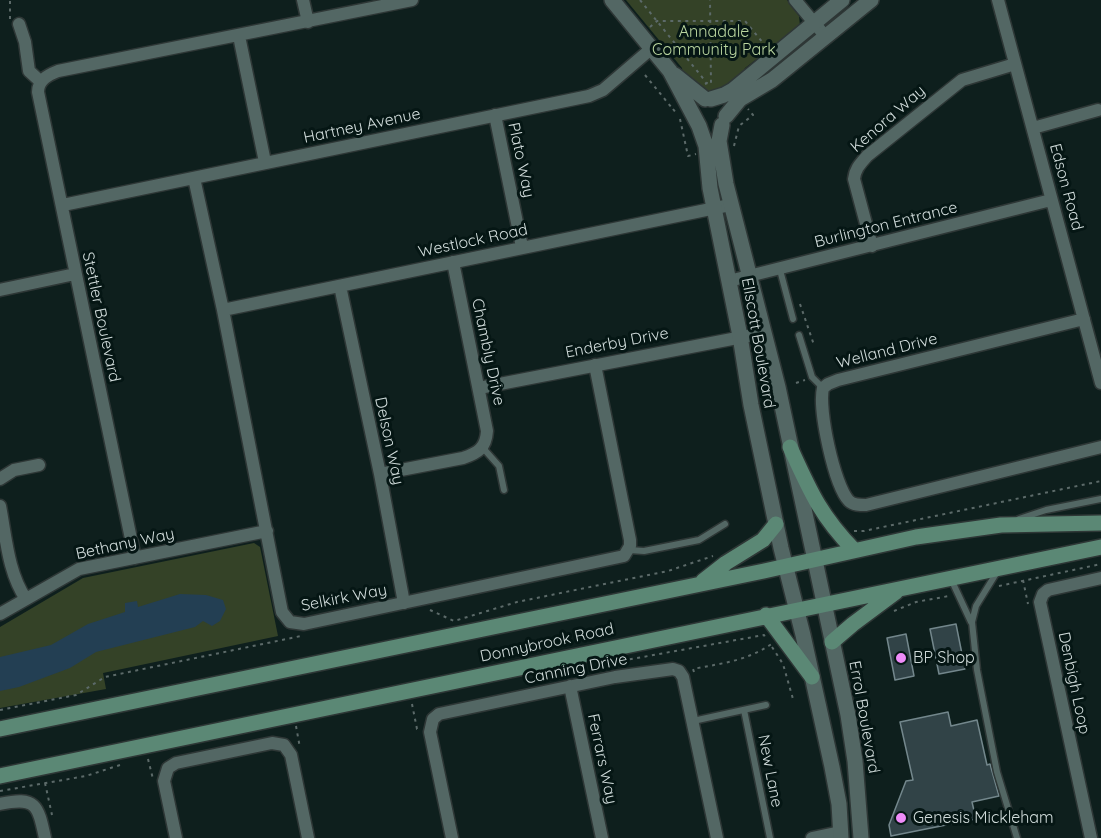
<!DOCTYPE html>
<html>
<head>
<meta charset="utf-8">
<style>
	body { margin:0 }
	canvas { display:block; background:#0e1f1d }
</style>
</head>
<body>
<canvas width="1101" height="838"></canvas>
<script>
const ctx = document.querySelector('canvas').getContext('2d');
ctx.lineJoin = 'round';
function paint(path, color) { ctx.fillStyle = color; ctx.fill(path, 'evenodd'); }
function strokePath(path, color, width, dash) { ctx.strokeStyle = color; ctx.lineWidth = width; ctx.lineCap = dash ? 'butt' : 'round'; ctx.setLineDash(dash || []); ctx.stroke(path); }
function write(font, color, halo, rows, align = 'center') {
  ctx.font = font + ' Quicksand,sans-serif'; ctx.lineWidth = 6; ctx.setLineDash([]); ctx.textBaseline = 'middle'; ctx.strokeStyle = halo; ctx.fillStyle = color; for (const [text, x, y, turn = 0] of rows) {
    ctx.save(); ctx.translate(x, y); ctx.rotate((+turn || 0) * Math.PI / 180); ctx.textAlign = isNaN(turn) ? turn : align; if (halo) ctx.strokeText(text, 0, 0); ctx.fillText(text, 0, 0); ctx.restore();
  }
}
const green = new Path2D(`
	M626,0H787L799,16L800,26L794,34L788,35L745,68C740,80 718,96 704,91C697,88 689,80 683,76L682,68Z
	M254,543L260,547L278,636L103,673L106,689L0,708V627L83,578Z`);
const water = new Path2D(`
	M180,594L206,595L223,600L226,609L220,621L212,626L203,621L195,627L96,652L70,668L19,687L0,691V657L51,645L88,624L125,612V603L137,601L138,607Z`);
const building = new Path2D(`
	M956,624L965,669L939,674L930,629Z
	M906,634L914,676L895,680L887,638Z
	M948,712L951,726L977,720L987,765L990,764L999,796L972,802L976,819L891,836L889,825L906,781L913,780L900,722Z`);
const path = new Path2D(`
	M640,0L706,82
	M10,19V0
	M650,27L657,21H745L764,44
	M645,75L672,108
	M705,84L707,83L711,84L710,0
	M673,109L677,114
	M680,119L688,156L696,154
	M734,146L739,126L753,115L748,109
	M800,304L814,345
	M796,383L805,380
	M854,531H864L1101,481
	M1023,580L1028,604
	M999,586L1101,564
	M430,610L454,621L517,602L668,571L713,556
	M894,611L916,602L949,596
	M772,647L783,664L793,699
	M615,662L764,635L765,637
	M694,672L693,669C723,663 747,661 773,643
	M412,704L417,729H418
	M0,710L76,695L105,677L301,636
	M296,726L300,748
	M148,759L153,779
	M45,783L52,815
	M0,791L86,776L120,765`);
const service = new Path2D(`
	M780,270L793,319
	M799,335L812,377L823,388
	M483,448L499,466L504,490
	M1019,519L1046,510L1101,499
	M629,550L644,551L699,540L725,524
	M997,572L976,606L972,622L977,670L997,772L1017,838
	M951,579L971,622
	M744,710L770,838
	M693,721L766,705`);
const minor = new Path2D(`
	M303,0L308,22
	M795,0L826,37
	M998,0L1101,383
	M19,24L25,42L29,71L41,82
	M239,36L265,162
	M495,115L522,247
	M1033,128L1098,110
	M194,178L223,310L280,602L282,612L290,622L304,624L624,556L630,546V540L595,365
	M63,205L589,96L603,90L652,48
	M872,246L854,179C855,169 860,164 867,156L962,80L1015,64
	M729,281L1051,200
	M340,286L380,474L404,603
	M0,290L75,274
	M223,310L730,205
	M1084,319L838,380L828,384L823,388C818,409 834,485 849,501C853,505 860,505 866,505L1101,447
	M479,388L763,333
	M380,474L463,458C478,453 486,448 487,431L453,262
	M0,479L14,470L39,465
	M0,506C6,537 8,573 26,599
	M135,558L38,92C38,80 48,75 58,71L412,0
	M0,614L79,569L267,531
	M570,686L602,838
	M0,804C36,796 38,805 45,838
	M176,838L164,781L168,768L176,763L272,743L284,745L291,755L308,838
	M452,838L430,732L433,719L439,714L615,677L673,669L679,671L683,677L717,838
	M812,838L840,832
	M1091,838L1040,602L1043,594L1048,590L1101,578`);
const tertiary = new Path2D(`
	M612,0L670,71L699,126L706,146L710,188L740,336L751,405L781,548L803,635L832,767L839,804L841,838
	M675,75L705,99
	M711,99L724,95L733,90L842,0
	M726,116L740,99L772,80L871,0
	M722,125L719,141L726,184L778,387L848,715L855,761L861,838`);
const secondary = new Path2D(`
	M790,447C810,491 820,515 854,550
	M703,581L726,563L763,540L776,524
	M766,615L812,677
	M832,642L853,624L896,592
	M0,729L764,571L916,537L1001,525L1101,523
	M0,776L1101,547`);
const markers = [
	[901,658,6,"#ee8cf8"],
	[901,818,6,"#ee8cf8"]
];
const parkNames = [
	["Annadale",714,32],
	["Community Park",714,50]
];
const streetNames = [
	["Kenora Way",888,119,-41],
	["Hartney Avenue",362,126,-12],
	["Plato Way",521,160,78],
	["Edson Road",1066,187,75],
	["Burlington Entrance",886,225,-14],
	["Westlock Road",473,241,-12],
	["Stettler Boulevard",101,317,78],
	["Enderby Drive",617,343,-11],
	["Ellscott Boulevard",758,343,80],
	["Welland Drive",887,351,-14],
	["Chambly Drive",488,352,78],
	["Delson Way",389,441,78],
	["Bethany Way",125,544,-12],
	["Selkirk Way",344,598,-11],
	["Donnybrook Road",547,643,-12],
	["Canning Drive",576,669,-11],
	["Denbigh Loop",1074,683,78],
	["Errol Boulevard",864,717,80],
	["Ferrars Way",602,759,78],
	["New Lane",770,771,79]
];
const poiNames = [
	["BP Shop",913,658],
	["Genesis Mickleham",913,818]
];
paint(green, '#344227');
paint(water, '#233f53');
paint(building, '#314347');
strokePath(building, '#73878c', 1.5);
strokePath(service, '#2e3736', 9);
strokePath(minor, '#2e3736', 15);
strokePath(tertiary, '#2e3736', 18);
strokePath(secondary, '#2e3736', 18);
strokePath(path, '#5c6a69', 2, [3, 4.5]);
strokePath(service, '#536764', 6);
strokePath(minor, '#536764', 12);
strokePath(tertiary, '#536764', 15);
strokePath(secondary, '#5b8875', 15);
for (const [x, y, r, color] of markers) { const dot = new Path2D(); dot.arc(x, y, r, 0, 2 * Math.PI); ctx.fillStyle = color; ctx.fill(dot); strokePath(dot, '#051614', 2); }
write('16px', '#b9d59f', '#051614', parkNames);
write('16px', '#d1dcdb', '#051614', streetNames);
write('16px', '#d1dcdb', '#051614', poiNames, 'left');
</script>
</body>
</html>
